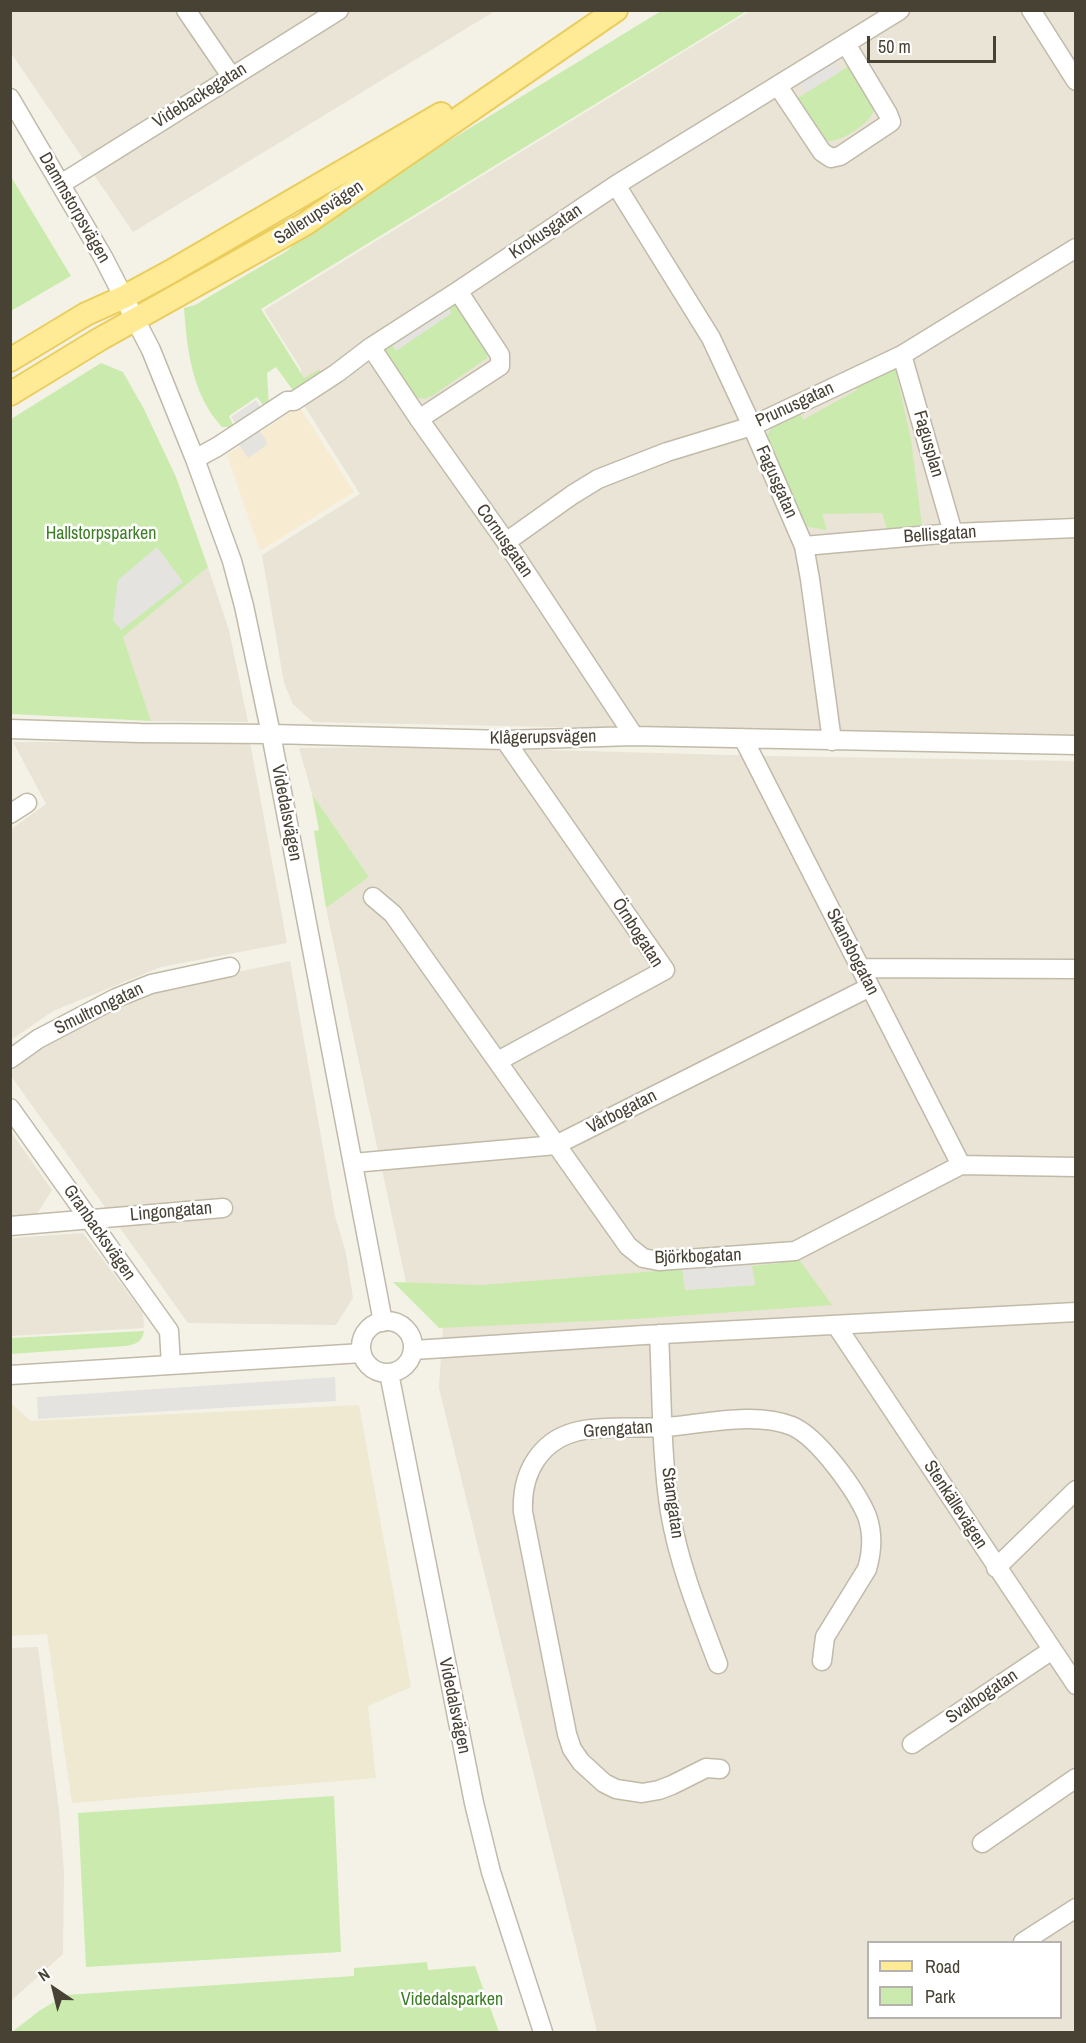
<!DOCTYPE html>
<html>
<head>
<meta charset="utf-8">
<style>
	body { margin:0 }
	#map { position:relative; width:1086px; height:2043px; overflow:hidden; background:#f4f2e7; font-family:"Archivo Narrow",sans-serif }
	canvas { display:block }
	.frame { position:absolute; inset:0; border:12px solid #484235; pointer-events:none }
	.legend { position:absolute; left:867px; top:1941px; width:195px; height:78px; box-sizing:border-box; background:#fff; border:2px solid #b6b3ae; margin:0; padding:8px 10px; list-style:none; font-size:18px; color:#484235 }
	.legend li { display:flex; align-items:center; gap:12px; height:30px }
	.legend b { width:30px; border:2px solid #b6b3ae }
	.north { position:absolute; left:24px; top:1959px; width:60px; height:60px; -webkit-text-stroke:4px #fff; paint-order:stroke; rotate:325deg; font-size:16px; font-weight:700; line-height:24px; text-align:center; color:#484235 }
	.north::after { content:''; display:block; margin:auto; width:21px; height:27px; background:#484235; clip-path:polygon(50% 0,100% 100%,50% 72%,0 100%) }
	.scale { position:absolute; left:867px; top:36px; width:129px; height:27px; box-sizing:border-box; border:3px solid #484235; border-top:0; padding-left:8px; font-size:18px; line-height:21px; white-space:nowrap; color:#484235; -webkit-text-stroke:4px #fff; paint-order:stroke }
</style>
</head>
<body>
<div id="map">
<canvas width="1086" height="2043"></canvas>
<div class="frame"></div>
<ul class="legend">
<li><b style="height:8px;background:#ffea95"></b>Road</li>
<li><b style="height:16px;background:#caebad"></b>Park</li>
</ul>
<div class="north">N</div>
<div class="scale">50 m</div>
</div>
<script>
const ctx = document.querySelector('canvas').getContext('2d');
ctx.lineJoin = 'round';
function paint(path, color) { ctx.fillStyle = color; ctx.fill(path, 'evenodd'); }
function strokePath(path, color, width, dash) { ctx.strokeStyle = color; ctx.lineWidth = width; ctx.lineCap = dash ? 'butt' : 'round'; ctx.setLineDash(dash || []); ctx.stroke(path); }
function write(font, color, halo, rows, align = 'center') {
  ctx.font = font + ' "Archivo Narrow",sans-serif'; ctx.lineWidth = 5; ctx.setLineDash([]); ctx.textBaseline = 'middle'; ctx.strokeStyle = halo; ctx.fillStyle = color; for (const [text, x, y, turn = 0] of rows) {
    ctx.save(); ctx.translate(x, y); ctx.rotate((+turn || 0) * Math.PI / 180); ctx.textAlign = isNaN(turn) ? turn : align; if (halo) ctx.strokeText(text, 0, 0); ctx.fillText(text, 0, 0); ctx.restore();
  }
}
const residential = new Path2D(`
	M10,11H495L133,232L11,53Z
	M750,11H1075V742L649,729L313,722L293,704L284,683L262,555L360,494L304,405L301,369L264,310Z
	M208,567L229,630L248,722L151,721L123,637Z
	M13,742H250L287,943L161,967L53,1011L11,1040L10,830L46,804Z
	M440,747L767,756L1075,761V2032H597L439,1388L443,1324L406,1282L326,908L369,877L312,794L299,748ZM868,1942H1060V2018H868Z
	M290,961L335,1216L346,1253L353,1298L336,1325L188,1323L11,1076L10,1072L42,1049L151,990Z
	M11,1132L52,1190L37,1214L11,1216Z
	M83,1233L143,1313L144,1328L11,1336V1238Z
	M38,1647L59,1810L64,1871L63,1954L11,2001V1648Z`);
const commercial = new Path2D(`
	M299,406L354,492L260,551L227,455Z`);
const education = new Path2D(`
	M11,1403L31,1421L359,1405L411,1687L368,1706L376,1778L72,1803L47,1634L11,1636Z`);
const green = new Path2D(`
	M661,11H747L261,309L304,378L320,369L319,381L297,396L276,367L267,373L269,406L265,408L257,397L229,416L234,427H222C192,395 187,350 184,308L195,305L287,251L306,232L390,177Z
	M849,66C855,75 870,92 874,102C879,118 849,136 836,140C831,142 827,141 822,139L796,99Z
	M10,175L71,276L11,311H10Z
	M455,299L489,346L487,358L432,396L424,399L410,396L384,350L390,341L397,350L451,313L445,303Z
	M101,363L123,372L144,409L176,477L208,567L123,637L151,721L11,714V419Z
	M895,368L911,440L922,526L887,529L882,513L822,514L827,530L803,526L766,437L774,424L798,409L803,420L857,390L853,382Z
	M312,794L369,877L326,908L314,831L319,830Z
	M798,1258L832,1305L634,1319L439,1328L393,1282L482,1285L682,1269L685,1290L755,1285L752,1266L779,1263Z
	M144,1331C142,1342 137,1344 126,1346L11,1354V1338Z
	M334,1796L341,1952L86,1967L78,1813Z
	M427,1962L428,1970L475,1966L499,2032H12L39,2011L65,1995L354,1976V1968Z`);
const parking = new Path2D(`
	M830,57L840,72L805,93L796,78Z
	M445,303L452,313L396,351L390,341Z
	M256,400L264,412L239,428L231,417Z
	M260,431L268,444L248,458L239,445Z
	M157,547L183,582L121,630L113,620L118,580Z
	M751,1263L755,1285L686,1290L683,1269Z
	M335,1377L336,1401L38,1419L37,1397Z`);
const minor = new Path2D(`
	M186,10L231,76
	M1031,10L1076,81
	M778,86L822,152L831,158L840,156L891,122L888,114L846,44
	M10,98L103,257L151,350L195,459L232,561L244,606L271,734L383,1322
	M61,184L339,10
	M616,185L711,338L752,426L804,546L810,579L832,741
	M371,347L419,419L506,542L634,736
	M902,355L953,533
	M419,419L500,366V355L458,291
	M195,459L217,447L287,401H294L337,373L371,347L458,291L616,185L900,10
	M506,542L572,495L598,479L667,452L752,426L902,355L1076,248
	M804,546L953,533L1076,528
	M10,729L140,733L271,734L505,740L634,736L1076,745
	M743,738L961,1165
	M10,814L27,803
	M373,897L393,914L628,1246L643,1258L659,1261L795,1251L961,1165L1076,1167
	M861,968L1076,969
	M10,1059L38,1039L116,998L151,984L230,967
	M498,1061L665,970L505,740
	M10,1108L169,1331L171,1365
	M353,1163L556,1145L870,987
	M10,1226L223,1208
	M361 1347a26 26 0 1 1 52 0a26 26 0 1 1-52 0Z
	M836,1325L1076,1685
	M659,1334C662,1392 661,1456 670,1512C679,1565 699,1614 718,1664
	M414,1350L644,1335L1076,1312
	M389,1373L474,1803L491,1872L543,2032
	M10,1375L362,1353
	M996,1568L1076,1490
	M912,1744L1052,1650
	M720,1769L706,1768L672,1785L659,1790L642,1793L616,1789L604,1783L581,1762L572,1749L567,1734L523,1512C521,1472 541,1437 584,1430C611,1425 639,1429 666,1427C704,1424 755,1411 792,1426C818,1437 856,1490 867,1516C873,1533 872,1552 867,1569L825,1637L822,1661
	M982,1843L1076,1778
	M1023,1942L1076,1908`);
const major = new Path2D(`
	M10,360L86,314L124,297L170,272L441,114
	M10,394L100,339L305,224L616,10`);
const streetNames = [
	["Videbackegatan",200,96,-32],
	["Dammstorpsvägen",74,208,60],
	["Sallerupsvägen",319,213,-33],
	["Krokusgatan",546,232,-34],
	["Prunusgatan",795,405,-25],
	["Fagusplan",928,444,74],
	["Fagusgatan",776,482,66],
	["Bellisgatan",940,535,-4],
	["Cornusgatan",504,541,55],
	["Klågerupsvägen",543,738,-1],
	["Videdalsvägen",286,813,79],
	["Örnbogatan",637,933,57],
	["Skansbogatan",852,952,63],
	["Smultrongatan",99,1009,-26],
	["Vårbogatan",622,1112,-27],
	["Lingongatan",171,1212,-5],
	["Granbacksvägen",99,1233,55],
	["Björkbogatan",698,1257,-2],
	["Grengatan",618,1430,-4],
	["Stamgatan",672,1503,82],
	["Stenkällevägen",955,1505,57],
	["Svalbogatan",982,1697,-34],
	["Videdalsvägen",454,1706,78]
];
const parkNames = [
	["Hallstorpsparken",101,534],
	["Videdalsparken",452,2000]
];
paint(residential, '#e9e4d5');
paint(commercial, '#f7ebd1');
paint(education, '#eee9d0');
paint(green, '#caebad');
paint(parking, '#e5e3df');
strokePath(minor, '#c1baa9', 21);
strokePath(major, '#ebcd5e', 26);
strokePath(minor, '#fff', 18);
strokePath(major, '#ffea95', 22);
write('18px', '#484235', '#fff', streetNames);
write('18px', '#3e7e25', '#fff', parkNames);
</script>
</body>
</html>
